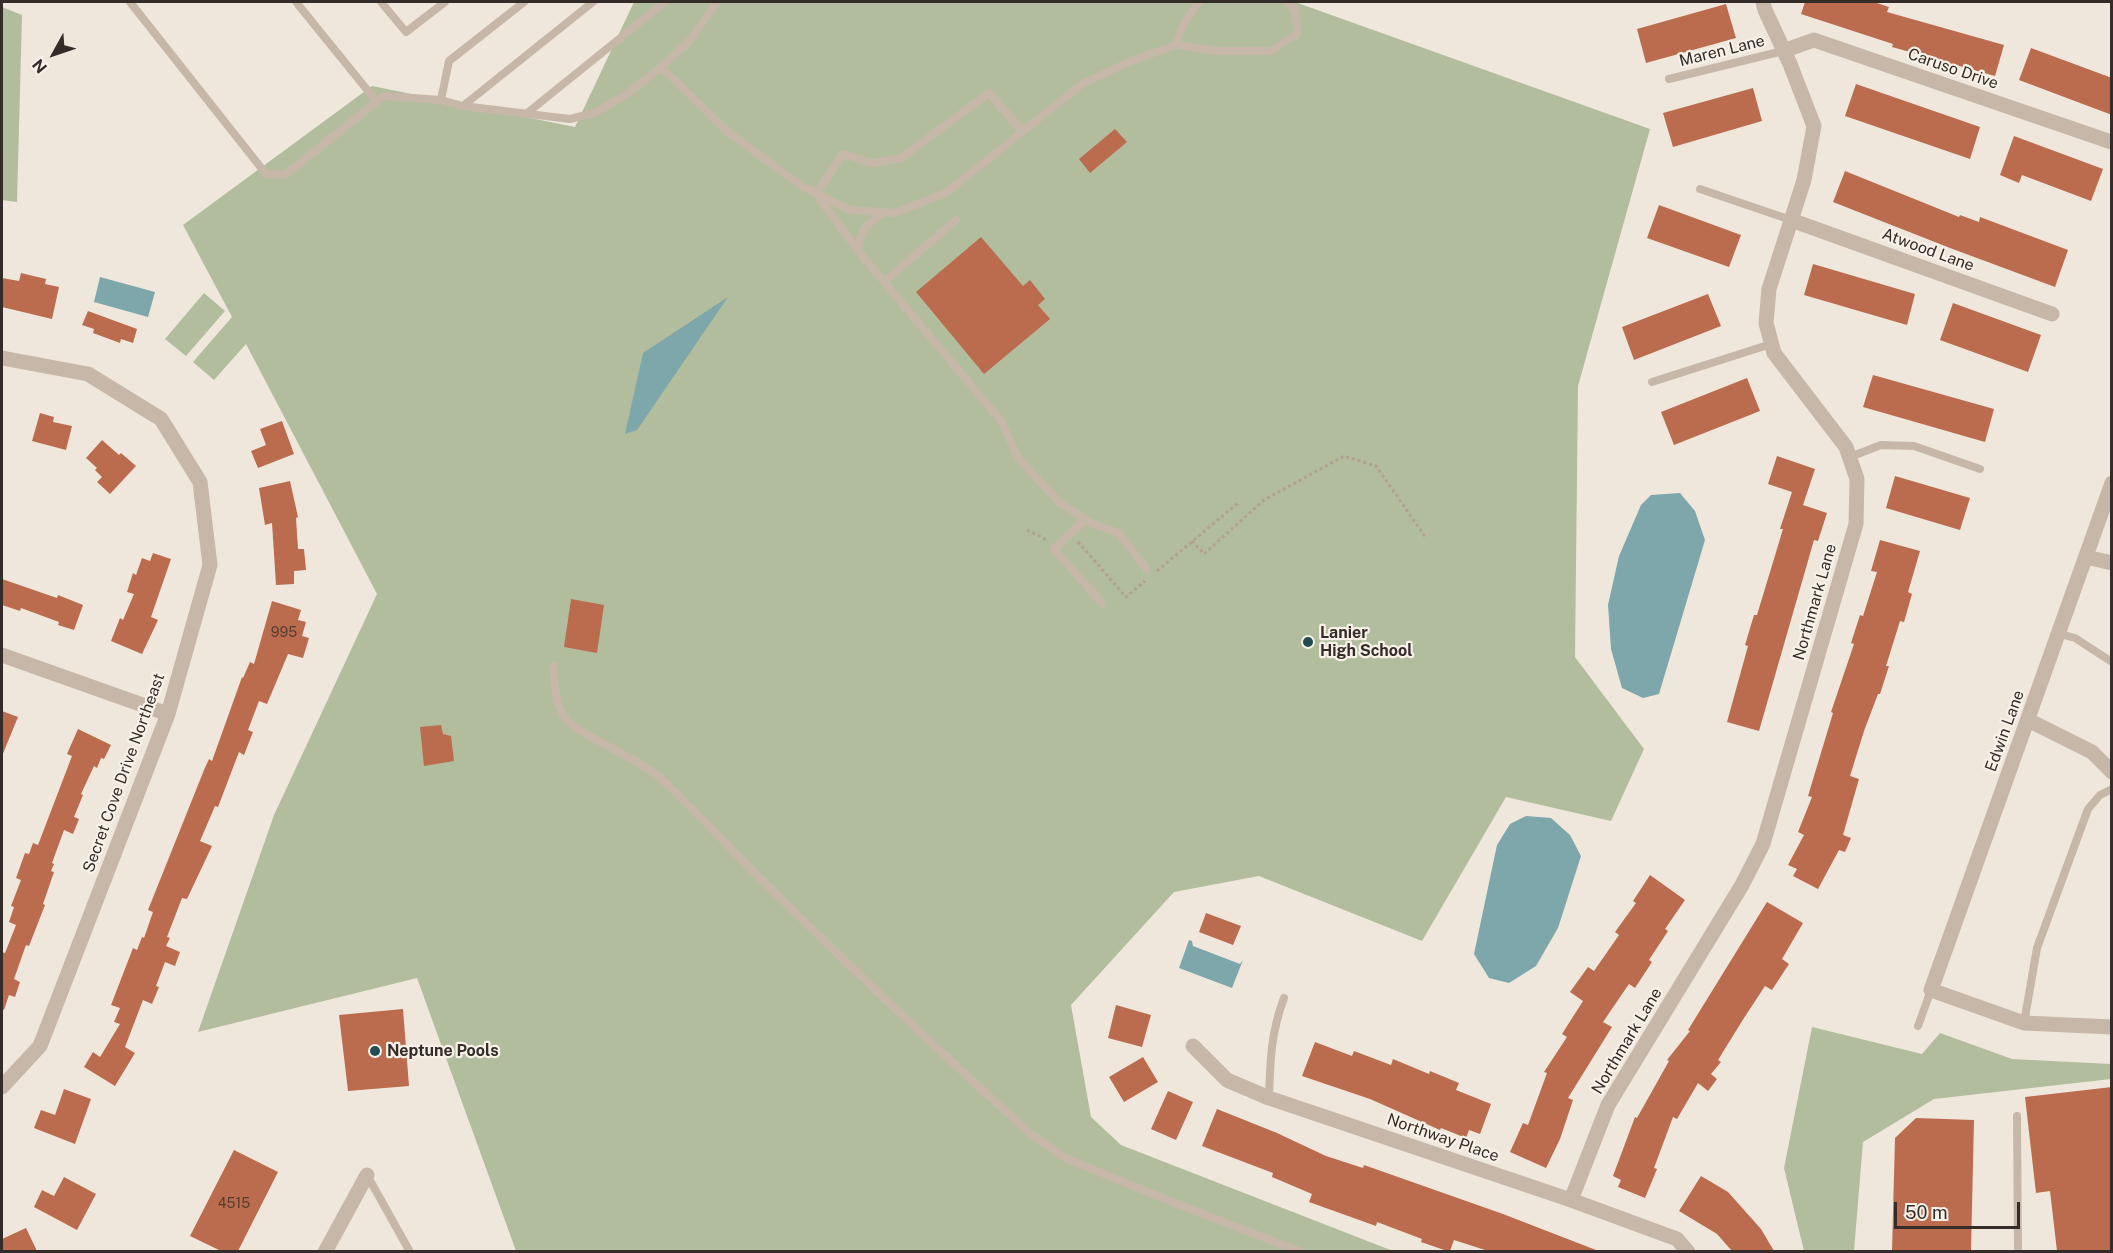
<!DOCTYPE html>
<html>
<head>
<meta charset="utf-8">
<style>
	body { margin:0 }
	#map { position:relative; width:2113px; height:1253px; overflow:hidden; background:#f0e7dc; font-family:"Public Sans",sans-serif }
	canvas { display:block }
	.frame { position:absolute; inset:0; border:3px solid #342c28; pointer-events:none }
	.north { position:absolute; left:24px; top:24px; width:60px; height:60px; -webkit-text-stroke:4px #f8f1e8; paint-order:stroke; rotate:230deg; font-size:16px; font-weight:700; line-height:24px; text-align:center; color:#342c28 }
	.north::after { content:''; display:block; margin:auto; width:21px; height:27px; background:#342c28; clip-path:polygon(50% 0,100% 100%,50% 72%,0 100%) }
	.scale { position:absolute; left:1894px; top:1202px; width:126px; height:27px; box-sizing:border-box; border:3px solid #342c28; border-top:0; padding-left:8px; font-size:18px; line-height:21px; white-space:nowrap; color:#342c28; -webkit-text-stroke:4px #f8f1e8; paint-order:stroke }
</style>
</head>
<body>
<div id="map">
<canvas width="2113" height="1253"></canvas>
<div class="frame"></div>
<div class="north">N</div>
<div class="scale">50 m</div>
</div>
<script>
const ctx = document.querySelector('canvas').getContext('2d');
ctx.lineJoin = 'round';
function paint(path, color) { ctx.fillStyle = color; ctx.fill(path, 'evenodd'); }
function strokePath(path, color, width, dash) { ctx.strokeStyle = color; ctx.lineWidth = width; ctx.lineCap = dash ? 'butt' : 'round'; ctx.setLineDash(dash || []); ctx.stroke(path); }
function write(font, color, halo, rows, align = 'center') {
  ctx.font = font + ' "Public Sans",sans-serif'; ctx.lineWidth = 4.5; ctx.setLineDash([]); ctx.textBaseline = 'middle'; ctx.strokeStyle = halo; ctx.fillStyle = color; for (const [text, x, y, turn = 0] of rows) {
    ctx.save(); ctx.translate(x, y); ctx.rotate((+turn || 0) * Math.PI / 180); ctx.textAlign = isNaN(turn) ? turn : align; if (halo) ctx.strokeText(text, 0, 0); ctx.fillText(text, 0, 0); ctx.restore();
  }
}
const green = new Path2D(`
	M634,2H1295L1650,129L1578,386L1575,657L1644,749L1611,821L1506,797L1422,941L1259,876L1174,892L1071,1005L1091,1117L1121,1145L1393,1251H516L417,978L198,1032L274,815L377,594L246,344L214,380L193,362L232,317L183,225L372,86L575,127Z
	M2,7L22,15L17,202L2,200Z
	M204,293L225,311L186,356L165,339Z
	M1812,1027L1922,1054L1940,1033L2012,1059L2111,1064V1079L1934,1099L1863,1142L1854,1251H1804L1784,1168Z`);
const water = new Path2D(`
	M100,277L155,292L148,317L94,302Z
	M728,297L637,430L625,434L643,353Z
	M1680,493L1695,511L1705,540L1659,694L1643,698L1622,688L1611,649L1608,605L1619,556L1641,505L1651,495Z
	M1526,816L1551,818L1570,835L1581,856L1558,928L1536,966L1509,983L1489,978L1474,954L1497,845L1510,824Z
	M1189,940L1192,941L1193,946L1240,964L1243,960L1232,988L1179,968Z`);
const building = new Path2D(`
	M1805,2H1874L1889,7L1887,12L2004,45L1995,76L1892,47L1893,44L1801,14Z
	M1726,4L1736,38L1646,63L1637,29Z
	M2031,48L2112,78V115L2019,80Z
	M1856,84L1980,127L1970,159L1845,116Z
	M1753,88L1762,121L1673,147L1663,113Z
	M1115,129L1127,142L1090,173L1079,159Z
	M2014,136L2103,169L2091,201L2022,175L2019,183L2000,175Z
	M1845,171L1959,217L1960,215L1979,222L1980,217L2068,250L2055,287L1950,248L1833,202Z
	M1659,205L1741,235L1729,267L1647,238Z
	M981,237L1023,286L1030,280L1045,299L1038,305L1050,319L984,374L916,292Z
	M1813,264L1915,294L1907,325L1804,295Z
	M21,273L46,279L45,284L59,287L52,319L2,307V278L19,281Z
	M1708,294L1721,326L1634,360L1622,327Z
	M1953,303L2041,335L2028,372L1940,340Z
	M88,311L137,329L133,343L121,339L120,343L93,333L94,329L82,325Z
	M1873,375L1994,409L1985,442L1863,407Z
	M1747,378L1760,411L1674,445L1661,412Z
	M40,413L54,417L53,422L72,426L66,450L32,441Z
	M282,421L294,454L258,468L251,451L266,445L260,429Z
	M102,440L119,455L121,453L136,466L110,494L97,482L102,477L95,470L97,468L86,458Z
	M1777,456L1815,469L1803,505L1827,513L1818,541L1814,540L1759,731L1727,722L1748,646L1745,645L1754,615H1757L1783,529H1780L1792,492L1768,484Z
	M1895,476L1970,498L1960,530L1886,508Z
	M290,481L298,517L296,518L298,549H304L306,570L294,571V584L276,585L272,523L265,525L259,488Z
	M1880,540L1920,551L1908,592L1912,594L1904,622L1900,621L1886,666H1889L1880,694H1878L1864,731L1850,776L1859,779L1843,835L1851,838L1845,852L1839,850L1818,889L1793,876L1797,869L1788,865L1804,835L1798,832L1812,797L1808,796L1833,713L1831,712L1854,644L1851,643L1860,615L1863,616L1877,572L1871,571Z
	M153,553L171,559L151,617L158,620L142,654L111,641L120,618L123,620L134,594L127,592L133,573L136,575L142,558L150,561Z
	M2,579L57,598L58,595L83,605L74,630L58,625L59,622L21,608L20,611L2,605Z
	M571,599L604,605L597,653L564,647Z
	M272,601L301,610L298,620L306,622L302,636L309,638L303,658L288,654L267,704L259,701L248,730L253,732L244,755L239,752L218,807L215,806L200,841L212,846L187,899L182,898L167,937L170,938L166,946L180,952L175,966L165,962L156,986L159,987L152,1004L143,1000L125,1047L135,1053L115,1086L84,1067L93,1052L100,1057L120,1024L114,1022L120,1008L111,1005L133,948L137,950L142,937L144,938L153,912L148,910L204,770L209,759L212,761L242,677L243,678L250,662L254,664Z
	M2,711L18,717L2,756Z
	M441,725L443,734L451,736L454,761L424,766L420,727Z
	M78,729L111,745L104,759L101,758L97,768L94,766L81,794L83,795L74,817L79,819L73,834L64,830L52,863L54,864L51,871L54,872L43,904L45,905L29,946L26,945L14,979L20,982L15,997L9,995L4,1010L2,1009V952L5,953L16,925L9,922L14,907L11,906L21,880L16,878L25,853L29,854L33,843L38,845L72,756L67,754Z
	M1650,875L1685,900L1665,929L1668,931L1649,960L1652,962L1635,988L1629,984L1603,1022L1612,1027L1568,1098L1573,1100L1560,1139L1546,1168L1510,1152L1523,1123L1528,1125L1547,1073L1544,1072L1567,1037L1562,1034L1583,1001L1570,992L1588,967L1594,971L1619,935L1615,932L1636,903L1633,901Z
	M1767,902L1803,923L1782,959L1789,964L1772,990L1765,986L1744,1018L1718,1060L1721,1062L1711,1074L1717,1079L1708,1091L1698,1083L1677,1119L1673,1117L1654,1168L1657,1169L1645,1198L1618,1187L1621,1180L1613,1176L1635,1117L1637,1118L1669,1061L1667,1060L1690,1031L1688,1030Z
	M1206,913L1241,926L1233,945L1199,932Z
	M1116,1005L1151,1015L1142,1047L1108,1038Z
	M403,1009L409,1086L348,1091L339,1015Z
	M1315,1042L1352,1056L1354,1051L1391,1065L1393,1059L1429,1074L1430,1071L1459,1083L1456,1090L1491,1104L1480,1134L1469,1130L1466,1138L1441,1128L1440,1130L1370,1099L1302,1076Z
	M1143,1057L1158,1082L1124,1102L1109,1077Z
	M2112,1087V1251H2057L2050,1191L2036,1193L2025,1097Z
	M64,1089L91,1099L75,1144L34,1128L41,1110L55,1115Z
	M1168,1091L1193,1102L1176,1140L1151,1129Z
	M1217,1109L1277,1133L1326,1156L1363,1168L1364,1165L1503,1214L1596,1250L1595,1251H1488L1454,1240L1450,1251H1447L1421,1242L1422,1239L1377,1222L1376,1226L1309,1202L1312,1194L1272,1177L1273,1173L1202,1146Z
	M1916,1118L1974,1120L1971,1251H1892L1895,1138Z
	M234,1150L278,1172L238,1251H221L190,1236Z
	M1701,1176L1728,1192L1761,1229L1774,1251H1732L1717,1234L1679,1211Z
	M64,1177L96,1194L77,1230L34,1207L42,1190L54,1196Z
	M26,1228L37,1251H2V1239Z`);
const path = new Path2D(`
	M1027,530L1047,540
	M1192,541L1204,554L1264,500L1344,456L1376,466L1426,538
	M1078,542L1126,597L1145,581
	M1157,571L1238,503`);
const service = new Path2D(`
	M130,2L266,174L285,175L384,96L441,100L463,106L570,119L594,113L627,94L661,67L728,132L803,187L850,210L894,213L946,193L1082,84L1131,61L1176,45L1218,51H1271L1298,33L1295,9L1287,2
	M296,2L377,102
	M381,2L406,32L445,2
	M1176,45L1184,23L1199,2
	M661,67L690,40L717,2
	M1669,79L1783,51
	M441,100L449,61L524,2
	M463,106L593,2
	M526,114L665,2
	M1023,132L989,93L901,158L872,163L843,154L816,194L863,257L1002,422L1018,458L1059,502L1091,523L1119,533L1146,569
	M1700,189L1791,220
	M858,249C861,228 867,224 884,212
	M884,282L956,220
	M1652,382L1771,344
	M1850,457L1881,445L1914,446L1980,469
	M1085,520L1054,549L1102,603
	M2060,634L2075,638L2112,662
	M554,666C554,683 555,700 563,715C575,735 635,756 658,776C699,813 734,854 774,892C858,974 944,1056 1032,1135L1065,1158L1170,1201L1301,1252
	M2024,1023L2037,948L2088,809L2100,795L2112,789
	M1918,1026L1931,990
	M1269,1098C1270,1062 1271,1032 1284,998
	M2017,1116L2018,1252
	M367,1175L410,1252`);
const minor = new Path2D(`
	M1783,51L1814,40L2111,142
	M1791,220L2052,314
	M2,358L88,374L161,419L200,482L210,565L168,714L40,1046L2,1087
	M2112,483L1931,990L2024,1023L2112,1027
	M2086,557L2112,563
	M2,655L168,714
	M2028,720L2092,752L2112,772
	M1193,1046L1227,1080L1269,1098L1571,1200L1677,1239L1688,1252
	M1571,1200L1608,1105L1742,885L1763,844L1856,524L1857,479L1846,447L1774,353L1766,323L1769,289L1804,180L1814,126L1790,64L1765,10L1763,2
	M325,1252L367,1175`);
const markers = [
	[1308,642,6,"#214d52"],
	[375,1051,6,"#214d52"]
];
const numberNames = [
	["995",284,633],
	["4515",234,1204]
];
const streetNames = [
	["Maren Lane",1722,51,-14],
	["Caruso Drive",1953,69,19],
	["Atwood Lane",1928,250,20],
	["Northmark Lane",1815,602,-74],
	["Edwin Lane",2005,731,-70],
	["Secret Cove Drive Northeast",124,773,-70],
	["Northmark Lane",1627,1041,-59],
	["Northway Place",1443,1138,19]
];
const poiNames = [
	["Lanier",1320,633],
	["High School",1320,651],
	["Neptune Pools",387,1051]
];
paint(green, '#b2bd9d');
paint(water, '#7da7aa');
paint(building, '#bb6c4e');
strokePath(path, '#b2a193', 3, [3, 3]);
strokePath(service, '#c7b7a9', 8);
strokePath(minor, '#c7b7a9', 15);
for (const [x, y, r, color] of markers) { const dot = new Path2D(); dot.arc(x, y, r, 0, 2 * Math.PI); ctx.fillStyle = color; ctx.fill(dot); strokePath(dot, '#f8f1e8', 2); }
write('14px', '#563c32', null, numberNames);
write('16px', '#342c28', '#f8f1e8', streetNames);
write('bold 16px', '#342c28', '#f8f1e8', poiNames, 'left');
</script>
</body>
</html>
